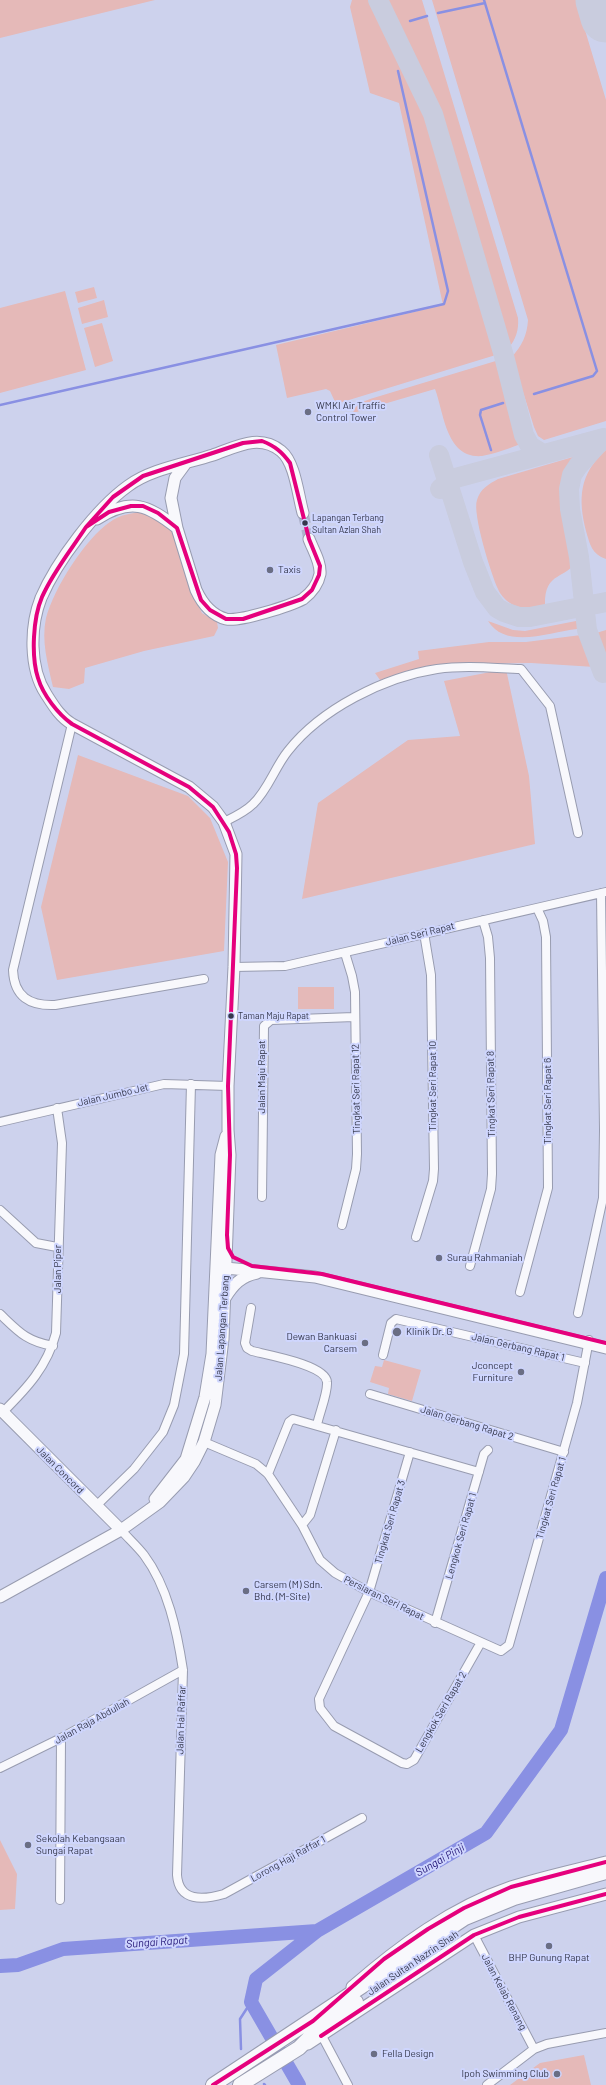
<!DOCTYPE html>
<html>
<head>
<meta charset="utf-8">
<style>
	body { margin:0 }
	canvas { display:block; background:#cdd2ed }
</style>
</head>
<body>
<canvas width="606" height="2085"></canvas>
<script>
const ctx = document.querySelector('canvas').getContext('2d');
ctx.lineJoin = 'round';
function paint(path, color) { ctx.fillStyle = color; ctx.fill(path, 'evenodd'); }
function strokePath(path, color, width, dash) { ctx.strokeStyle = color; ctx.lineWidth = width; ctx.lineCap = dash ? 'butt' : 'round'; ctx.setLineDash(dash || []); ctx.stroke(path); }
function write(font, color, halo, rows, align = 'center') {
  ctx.font = font + ' Barlow,sans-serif'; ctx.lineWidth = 4; ctx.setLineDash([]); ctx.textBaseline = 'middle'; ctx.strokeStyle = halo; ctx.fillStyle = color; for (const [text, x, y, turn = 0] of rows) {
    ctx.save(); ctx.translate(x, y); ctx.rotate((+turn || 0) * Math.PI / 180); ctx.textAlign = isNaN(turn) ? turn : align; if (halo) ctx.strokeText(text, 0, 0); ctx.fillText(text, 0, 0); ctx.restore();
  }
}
const green = new Path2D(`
	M0,0H155L0,38Z
	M352,0H372L422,99L430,120L499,354L336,404L330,391L326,389L287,398L276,345L443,305L399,103L370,93L350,7Z
	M385,0H422L518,318C519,330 516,339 508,349L440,116L433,98Z
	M432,0H576L606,100V421L544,440L538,436L534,427L512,357C522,345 527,336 528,320Z
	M94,287L97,298L78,303L75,292Z
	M65,291L86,370L0,393V308Z
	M104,300L108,317L82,324L78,308Z
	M102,323L113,361L95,367L84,328Z
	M499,360L521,436L518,445C507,449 494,454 482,456C446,459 444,413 435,389L353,413C355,405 362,402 370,399Z
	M606,450V559C592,554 590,545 586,531C578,499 579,474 606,450Z
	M573,457L568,467L561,499L576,560C568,580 544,570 545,605C534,607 520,611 510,603C505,600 500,594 498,589C491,574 472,513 477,500C480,489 489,484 498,479Z
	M145,512L162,520L175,535L192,593L202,613L217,622L218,628L214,636L144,651L85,668L84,683L69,689L53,687C48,665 41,641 46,618C54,588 85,539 110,522C121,514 132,513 145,512Z
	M488,621L513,630L525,631L576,621L578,627L577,629C550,632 506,650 488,621Z
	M606,630V663L593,634Z
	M581,635L584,637L595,667L531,663L463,664L380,680L375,673L419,659L418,651L489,642H526Z
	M506,669L529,776L535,844L302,899L318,803L408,740L460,736L444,681Z
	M78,755L188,796L210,818L228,862L224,951L57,980L41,907Z
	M298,987H334V1009H298Z
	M384,1360L421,1370L412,1401L388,1394L389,1388L370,1382L375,1366L382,1367Z
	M0,1840L17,1874L15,1909L0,1910Z
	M584,2055L591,2085H510L540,2063Z`);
const stream = new Path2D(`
	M484,0L597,371L593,376L534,394
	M438,13L485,3
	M410,21L427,16
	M0,405L444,304L448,291L398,71
	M491,450L480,415L481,410L503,403
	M241,2049L240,2019L251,2002
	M264,2084L265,2085`);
const river = new Path2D(`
	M0,1966L18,1965L63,1949L317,1931
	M299,2085L251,2002L256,1979L317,1931L486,1833L561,1730L606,1578`);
const taxiway = new Path2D(`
	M378,0L433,114L504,356L524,435L530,446L543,454
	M439,455L473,562L485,592L497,608L504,612L519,617H530L606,602
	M440,489L452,479L604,438
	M603,673L587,630L579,557L570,509L569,489L572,475L578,466L603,438`);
const runway = new Path2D(`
	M601,0L606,17`);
const secondaryTunnel = new Path2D(`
	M303,513L309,539`);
const street = new Path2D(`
	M72,724L13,970C14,997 30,1006 55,1005L204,979
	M224,822C234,817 245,812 253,804C268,790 275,767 288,751C321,709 384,677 437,669C465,665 493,668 521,669L550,706L578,833
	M234,967L285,966L606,892
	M0,1122L164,1084L228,1086
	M262,1197L264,1026L271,1020L354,1017
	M0,1210L36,1243L57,1247
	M342,1225L356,1169L357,1154L355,992L352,976L345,953
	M416,1237L433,1181L434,1169L431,975L424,933
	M470,1266L491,1189L492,1174L490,958L488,937L483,920
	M520,1292L548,1188L546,937L543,921L537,908
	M251,1308L245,1343L247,1348L252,1351C268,1355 326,1365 327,1382C328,1393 319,1414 317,1425
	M578,1313L603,1198L604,1130L601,893
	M0,1314C19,1332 26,1341 53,1346
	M383,1355L391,1323L396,1319L585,1363
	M370,1394L564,1452
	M3,1412C27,1388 47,1367 56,1333L62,1143L57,1108
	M204,1442L256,1464L268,1474L302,1525L320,1560L335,1573L369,1592L501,1651L509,1645L577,1403L589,1340
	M410,1452L369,1592L319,1699L320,1708L334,1726L402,1763L407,1764L414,1760L480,1644
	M268,1474L289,1422L293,1419L479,1472
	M96,1506L134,1469L163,1432L174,1405L184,1354L191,1084
	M302,1525L310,1515L336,1430
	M121,1530C128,1538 137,1546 144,1555C168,1587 177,1631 183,1670L177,1875C179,1902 203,1900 224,1894L362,1818
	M435,1623L484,1454L488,1450
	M0,1768L61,1738L183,1670
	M60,1900L61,1738
	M474,1935L534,2049
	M322,2036L348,2085
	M487,2085L534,2049L547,2044L606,2033`);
const secondary = new Path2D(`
	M186,463L175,478L171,498L177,528L196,590C202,603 211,615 226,619C239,622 290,606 303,599C311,593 318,584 320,574C321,562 313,550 309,539
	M97,519C131,497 148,505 177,528
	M226,1268L315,1277L606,1348
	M225,1298C233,1285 241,1276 257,1273
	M0,1409L121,1530
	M155,1499L186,1459L205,1397L212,1354L221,1155L226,1136
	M0,1597L121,1530L160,1502L184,1477L194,1462L204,1442L215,1405L223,1339L230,1155L228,1130V1086L234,967L236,854L224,822L213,807L189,787L72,724C60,717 53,705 46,694C29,668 30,626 41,598C57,561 96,509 128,486C151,469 185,464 213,455C236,447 259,433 281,451C295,462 298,495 303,513
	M352,1987C399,1946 452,1907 511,1887C542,1877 575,1870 606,1862
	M308,2044L474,1935L519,1917L606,1894`);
const highway = new Path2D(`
	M213,2085L465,1918L514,1898L606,1872
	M240,2085L299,2048L315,2032L356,2002`);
const bus1 = new Path2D(`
	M262,441C275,446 282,452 290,463L309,539L320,566L319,575L312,590L302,599L243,619H226L210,610L201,600L177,528L158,513L143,506H131L109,512L86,527L113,497L143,476L243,443Z
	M86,527C71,550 53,572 42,597C33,618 31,656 38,678C43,695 58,714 72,724L189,787L213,807L229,832L236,854L237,868L228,1086L230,1155L227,1235L228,1248L233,1257L252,1266L322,1274L606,1343
	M321,2036L474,1935L519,1917L606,1894
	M213,2085L313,2021L384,1959L428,1929L464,1908L511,1887L606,1862`);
const markers = [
	[308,412,4,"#6a6e84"],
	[305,523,3.5,"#35384c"],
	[270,570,4,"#6a6e84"],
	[231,1016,3.5,"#35384c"],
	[439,1258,4,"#6a6e84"],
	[397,1332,5,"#6a6e84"],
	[365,1343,4,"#6a6e84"],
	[521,1372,4,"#6a6e84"],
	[246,1591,4,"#6a6e84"],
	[28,1845,4,"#6a6e84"],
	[549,1946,4,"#6a6e84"],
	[374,2054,4,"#6a6e84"],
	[557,2074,4,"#6a6e84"]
];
const busNames = [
	["Lapangan Terbang",312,518],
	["Sultan Azlan Shah",312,530],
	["Taman Maju Rapat",238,1016]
];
const poiNames = [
	["WMKI Air Traffic",316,406],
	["Control Tower",316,418],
	["Taxis",278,570],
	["Surau Rahmaniah",447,1258],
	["Klinik Dr. G",406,1332],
	["Dewan Bankuasi",357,1337,"right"],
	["Carsem",357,1349,"right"],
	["Jconcept",513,1366,"right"],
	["Furniture",513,1378,"right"],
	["Carsem (M) Sdn.",254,1585],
	["Bhd. (M-Site)",254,1597],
	["Sekolah Kebangsaan",36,1839],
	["Sungai Rapat",36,1851],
	["BHP Gunung Rapat",549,1958,"center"],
	["Fella Design",382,2054],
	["Ipoh Swimming Club",549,2074,"right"]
];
const streetNames = [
	["Jalan Seri Rapat",420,934,-14],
	["Jalan Maju Rapat",262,1077,-90],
	["Tingkat Seri Rapat 10",433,1086,-90],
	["Tingkat Seri Rapat 12",356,1089,-91],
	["Tingkat Seri Rapat 8",491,1094,-91],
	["Jalan Jumbo Jet",113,1095,-13],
	["Tingkat Seri Rapat 6",548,1101,-90],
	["Jalan Piper",58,1269,-90],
	["Jalan Lapangan Terbang",222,1328,-86],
	["Jalan Gerbang Rapat 1",518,1347,13],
	["Jalan Gerbang Rapat 2",467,1423,17],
	["Jalan Concord",60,1470,45],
	["Tingkat Seri Rapat 1",551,1498,-74],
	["Tingkat Seri Rapat 3",390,1522,-74],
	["Lengkok Seri Rapat 1",461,1536,-74],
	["Persiaran Seri Rapat",384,1598,26],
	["Lengkok Seri Rapat 2",441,1712,-60],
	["Jalan Hai Raffar",181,1720,-88],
	["Jalan Raja Abdullah",92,1721,-29],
	["Lorong Haji Raffar 1",288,1859,-29],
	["Jalan Sultan Nazrin Shah",413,1963,-34],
	["Jalan Kelab Renang",504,1992,62]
];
const waterNames = [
	["Sungai Pinji",440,1860,-30],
	["Sungai Rapat",157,1942,-4]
];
paint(green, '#e5b9b8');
strokePath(stream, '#8990e3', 2.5);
strokePath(river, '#8990e3', 14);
strokePath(taxiway, '#c9ccde', 20);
strokePath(runway, '#c9ccde', 51);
strokePath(secondaryTunnel, '#afb3cd', 11, [11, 5.5]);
strokePath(street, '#989cb0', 10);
strokePath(secondary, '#989cb0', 13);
strokePath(highway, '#989cb0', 16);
strokePath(street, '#f8f8fc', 8);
strokePath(secondary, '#f8f8fc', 11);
strokePath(highway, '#f8f8fc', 14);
strokePath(bus1, '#e5007d', 4);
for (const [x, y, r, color] of markers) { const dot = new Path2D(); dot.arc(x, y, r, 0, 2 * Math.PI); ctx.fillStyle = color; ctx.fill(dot); strokePath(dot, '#cfd6fe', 1.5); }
write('9px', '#35384c', '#cfd6fe', busNames, 'left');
write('10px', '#35384c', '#cfd6fe', poiNames, 'left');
write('10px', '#35384c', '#cfd6fe', streetNames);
write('italic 11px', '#211375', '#cfd6fe', waterNames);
</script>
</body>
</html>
